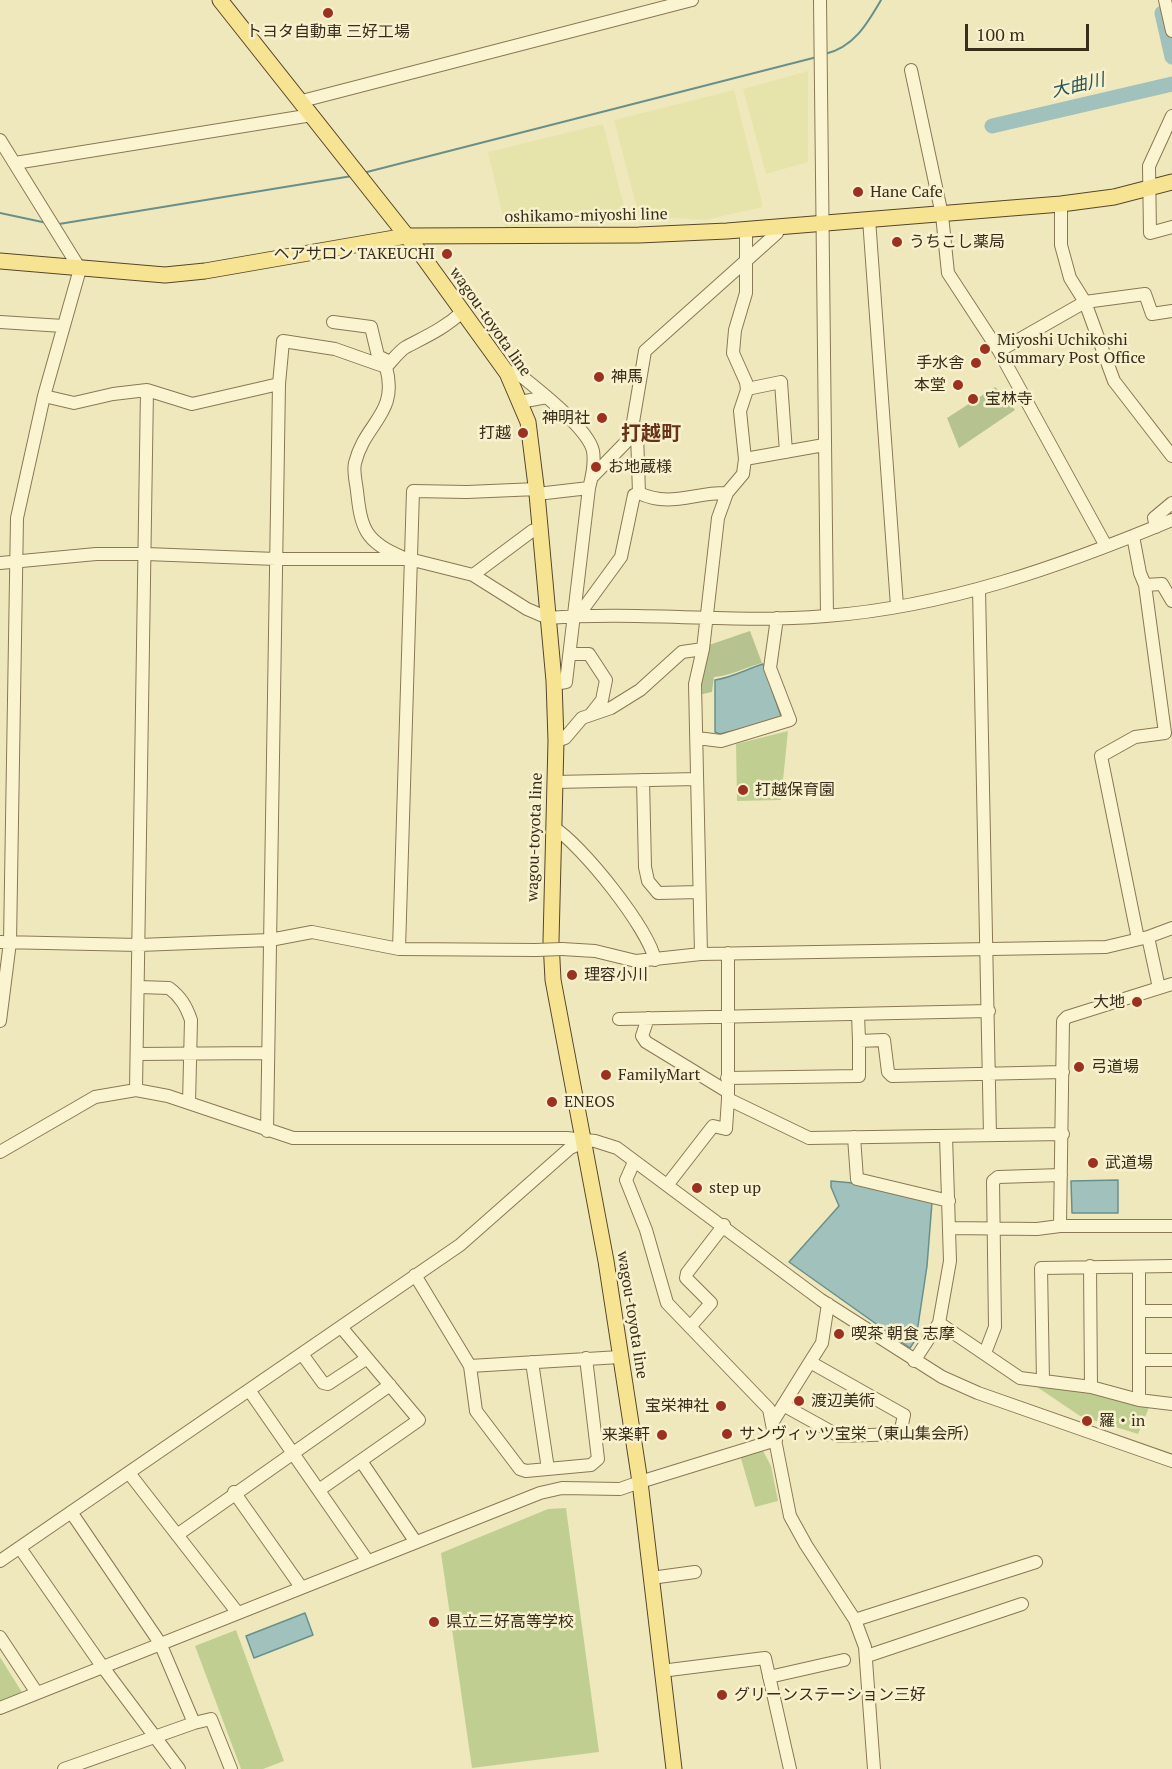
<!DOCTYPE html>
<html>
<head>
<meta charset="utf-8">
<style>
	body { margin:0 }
	#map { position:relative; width:1172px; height:1769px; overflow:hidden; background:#f0e8bd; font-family:"PT Serif",serif }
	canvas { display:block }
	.scale { position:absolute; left:965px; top:24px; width:124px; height:27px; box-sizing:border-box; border:3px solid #382d1b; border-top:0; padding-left:8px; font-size:18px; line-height:21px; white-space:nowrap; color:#382d1b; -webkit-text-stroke:4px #f7f1cd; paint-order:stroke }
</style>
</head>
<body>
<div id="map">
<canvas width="1172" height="1769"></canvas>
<div class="scale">100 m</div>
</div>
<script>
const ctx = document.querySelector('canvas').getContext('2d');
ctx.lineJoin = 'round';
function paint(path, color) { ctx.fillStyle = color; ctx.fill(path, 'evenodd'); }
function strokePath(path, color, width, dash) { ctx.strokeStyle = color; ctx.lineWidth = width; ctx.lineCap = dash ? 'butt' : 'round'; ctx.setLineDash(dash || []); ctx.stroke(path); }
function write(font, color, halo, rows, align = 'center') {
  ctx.font = font + ' "PT Serif","Noto Sans JP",serif'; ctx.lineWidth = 5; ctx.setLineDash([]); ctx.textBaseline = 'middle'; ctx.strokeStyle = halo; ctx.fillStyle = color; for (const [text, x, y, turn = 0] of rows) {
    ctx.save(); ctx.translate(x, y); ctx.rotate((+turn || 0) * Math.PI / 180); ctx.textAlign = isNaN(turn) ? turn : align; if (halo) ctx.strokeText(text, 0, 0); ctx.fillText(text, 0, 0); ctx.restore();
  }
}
const farmland = new Path2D(`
	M808,71V162L766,174L743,89Z
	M734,90L763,207L705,220L639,216L614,120Z
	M603,124L626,214L506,230L488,152Z`);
const green = new Path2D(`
	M788,731L781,800L737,801L736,744Z
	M1031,1383L1091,1391L1150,1405L1138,1434L1080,1416Z
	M762,1449L771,1466L778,1501L755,1507L740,1455Z
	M566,1508L599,1752L472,1768L441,1553L548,1509Z
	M236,1630L284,1761L263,1769H241L195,1646Z
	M0,1657L23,1694L0,1703Z`);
const cemetery = new Path2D(`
	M995,387L1004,395L1015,410L959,448L947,418Z
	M750,631L762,663C746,667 730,676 714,677L712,692L698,695L706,646Z`);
const water = new Path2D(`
	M763,664L781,716L778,720L720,734L715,732V680C731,678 747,669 763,664Z
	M1118,1180V1213H1072L1071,1181Z
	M831,1181L864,1184L932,1202L927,1266L916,1339L910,1348L789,1262L839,1206L831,1187Z
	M305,1613L313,1635L254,1658L246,1636Z`);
const stream = new Path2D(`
	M825,54C854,47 867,24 881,0
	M363,173L817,57
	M0,213L47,223
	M59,224L352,176`);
const river = new Path2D(`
	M1162,13L1172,57
	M992,126L1172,84`);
const minor = new Path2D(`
	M820,0L827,616
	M1165,0L1172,31
	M911,70L942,215L948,273L999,351L1106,546
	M302,101L692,0
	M1172,116L1149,166L1150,233L1172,227
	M0,140L80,269L44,396L17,518L10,942L0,1021
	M15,163L312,115
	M1061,204V245L1070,278L1085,302L1114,381L1172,456
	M869,219L897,606
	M0,322L63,326
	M333,322L371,327L378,356L390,362
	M999,351L1085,302L1145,294L1152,314L1172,311
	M507,373L516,372C535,387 588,428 593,451C595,463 592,477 589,488L566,682L554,684
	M279,384L283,341L335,349L386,367
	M747,389L781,382L786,452
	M44,396L74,403L113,394L147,390L192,404L279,384L267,1131
	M520,402L547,397
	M745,459L824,445
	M593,476L627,441L632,428L645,351L777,233L780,226
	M639,493C670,508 695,492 727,493
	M537,494L589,488
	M1156,527L1154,518L1172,503
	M1133,536L1140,573L1145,585L1162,584L1172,601
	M402,557C365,542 361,528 357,491C356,482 353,471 355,463C365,422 399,414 386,367C392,361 399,351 406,347C427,336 445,328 462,312
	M0,563L96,554H146L276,559H409L473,575L527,609L548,618C641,611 734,624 826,616C946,607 1062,566 1172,520
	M473,575L532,531L541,528
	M979,589L990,1135
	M578,616L621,557L634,495L639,493L637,434L632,428
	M570,654H589L606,680L602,700L591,714
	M697,738L721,741L790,720L770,668L777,618
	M556,741L565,738L582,718L611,708L640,690L682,652L703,649
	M643,780L645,867L648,881L658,893L699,892
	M555,782L697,779
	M553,827C582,845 648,928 655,960
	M1148,937L1159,988
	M1138,939L1101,756L1135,737L1165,733L1145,585
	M0,942L139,945L270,940L312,932L399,949L536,950
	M399,949L413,491L467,492L537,489
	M562,949L595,951L636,961L701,954L1106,947L1148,937L1172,928
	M728,953V1099L809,1138L1063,1134
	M701,954L695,684L703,649L718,518L727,493L743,474L745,459L740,411L747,390L746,382L733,353L735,330L746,293V229
	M1172,984L1067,1017L1063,1021L1060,1226H1172
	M139,987L169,988C181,997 186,1006 191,1020L189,1103
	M858,1014L859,1041
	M648,1018L642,1036L646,1042L728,1092
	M619,1019L989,1011
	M137,1054L267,1053
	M727,1078L859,1076V1041L884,1040L888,1072L892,1076L1063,1072
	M136,1090L147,390
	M854,1137L857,1179L949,1201
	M0,1152L95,1097L136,1090L168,1096L293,1138H567L595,1141L617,1148L821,1300L942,1377L978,1393L1172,1461
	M634,1162L626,1180L646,1230L667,1303L769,1409L790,1516L806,1545L855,1620L865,1647L874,1769
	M668,1184L713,1126L726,1129L728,1099
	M950,1228L1037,1229L1060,1226
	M1090,1266L1091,1387
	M1139,1267V1400
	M415,1275L470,1366L620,1357
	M1140,1311H1172
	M939,1323L1020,1378L1091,1387L1139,1400L1172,1404
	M690,1327L711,1303L686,1278L687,1273L724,1225
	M985,1353L995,1327L993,1181L998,1177L1061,1175
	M302,1354L323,1383L328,1384L366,1359
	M1140,1360H1172
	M914,1361L939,1323L950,1261L946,1136
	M532,1362L548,1469
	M810,1362L822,1343L828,1304
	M470,1366L476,1411L520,1469L526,1471L591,1465L598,1459L586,1358
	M1043,1381L1041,1268L1172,1266
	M249,1390L367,1560
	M772,1423L810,1362L904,1415L900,1434L839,1436L783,1405
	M361,1461L415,1541
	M129,1473L237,1612
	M319,1490L419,1420L341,1327
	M234,1492L301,1587
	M177,1535L390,1385
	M20,1548L102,1666L179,1769
	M0,1561L460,1245L570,1148L584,1142
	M651,1578L695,1572
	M855,1620L1036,1562
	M0,1637L37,1693
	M867,1656L1022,1604
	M661,1671L765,1658L790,1769
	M769,1677L844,1660
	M0,1708L540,1493L562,1488L620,1489L640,1482L776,1440
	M194,1723L211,1719L231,1769
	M64,1769L194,1723L160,1643L71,1512`);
const major = new Path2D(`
	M220,0L421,254L507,373L528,422L537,494L554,681L556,741L551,941L553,980L606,1261L640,1482L674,1769
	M0,261L165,275L205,271L406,236L639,235L727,231L1061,204L1114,197L1172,182`);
const minorBridge = new Path2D(`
	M536,950L562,949`);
const markers = [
	[328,13,6,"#9c3122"],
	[858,192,6,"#9c3122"],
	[897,242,6,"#9c3122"],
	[447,254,6,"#9c3122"],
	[985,349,6,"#9c3122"],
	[976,363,6,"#9c3122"],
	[599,377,6,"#9c3122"],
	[958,385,6,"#9c3122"],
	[973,399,6,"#9c3122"],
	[602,418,6,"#9c3122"],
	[523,433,6,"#9c3122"],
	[596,467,6,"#9c3122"],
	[743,790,6,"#9c3122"],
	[572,975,6,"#9c3122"],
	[1137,1002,6,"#9c3122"],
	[1079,1067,6,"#9c3122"],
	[606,1075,6,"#9c3122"],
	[552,1102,6,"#9c3122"],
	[1093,1163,6,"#9c3122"],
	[697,1188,6,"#9c3122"],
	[839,1334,6,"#9c3122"],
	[799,1401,6,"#9c3122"],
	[721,1406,6,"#9c3122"],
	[1087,1421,6,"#9c3122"],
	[727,1434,6,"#9c3122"],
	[662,1435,6,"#9c3122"],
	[434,1622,6,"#9c3122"],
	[722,1695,6,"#9c3122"]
];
const poiNames = [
	["トヨタ自動車 三好工場",328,32,"center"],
	["Hane Cafe",870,192],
	["うちこし薬局",909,242],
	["ヘアサロン TAKEUCHI",435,254,"right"],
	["Miyoshi Uchikoshi",997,340],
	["Summary Post Office",997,358],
	["手水舎",964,363,"right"],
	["神馬",611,377],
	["本堂",946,385,"right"],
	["宝林寺",985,399],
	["神明社",590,418,"right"],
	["打越",511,433,"right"],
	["お地蔵様",608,467],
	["打越保育園",755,790],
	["理容小川",584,975],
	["大地",1125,1002,"right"],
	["弓道場",1091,1067],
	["FamilyMart",618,1075],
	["ENEOS",564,1102],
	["武道場",1105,1163],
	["step up",709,1188],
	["喫茶 朝食 志摩",851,1334],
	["渡辺美術",811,1401],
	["宝栄神社",709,1406,"right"],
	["羅・in",1099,1421],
	["サンヴィッツ宝栄（東山集会所）",739,1434],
	["来楽軒",650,1435,"right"],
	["県立三好高等学校",446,1622],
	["グリーンステーション三好",734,1695]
];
const streetNames = [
	["oshikamo-miyoshi line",586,216,-1],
	["wagou-toyota line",490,322,55],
	["wagou-toyota line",535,837,-88],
	["wagou-toyota line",632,1315,81]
];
const waterNames = [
	["大曲川",1078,86,-13]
];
const quarterNames = [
	["打越町",651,434]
];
paint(farmland, '#e6e4aa');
paint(green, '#c0cf91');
paint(cemetery, '#b6c391');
paint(water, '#a1c1bc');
strokePath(water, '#68908b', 1.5);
strokePath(stream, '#68908b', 2);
strokePath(river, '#a1c1bc', 15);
strokePath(minor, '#897855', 14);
strokePath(major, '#57452a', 17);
strokePath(minor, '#fbf4d1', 12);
strokePath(major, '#f7e492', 15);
strokePath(minorBridge, '#897855', 14, []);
strokePath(minorBridge, '#fbf4d1', 12);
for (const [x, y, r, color] of markers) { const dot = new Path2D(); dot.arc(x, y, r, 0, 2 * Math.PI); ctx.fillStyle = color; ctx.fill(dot); strokePath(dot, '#f7f1cd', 2); }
write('16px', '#382d1b', '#f7f1cd', poiNames, 'left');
write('16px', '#382d1b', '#f7f1cd', streetNames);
write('italic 18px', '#295559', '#f7f1cd', waterNames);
write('bold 20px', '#673318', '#f7f1cd', quarterNames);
</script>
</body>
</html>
